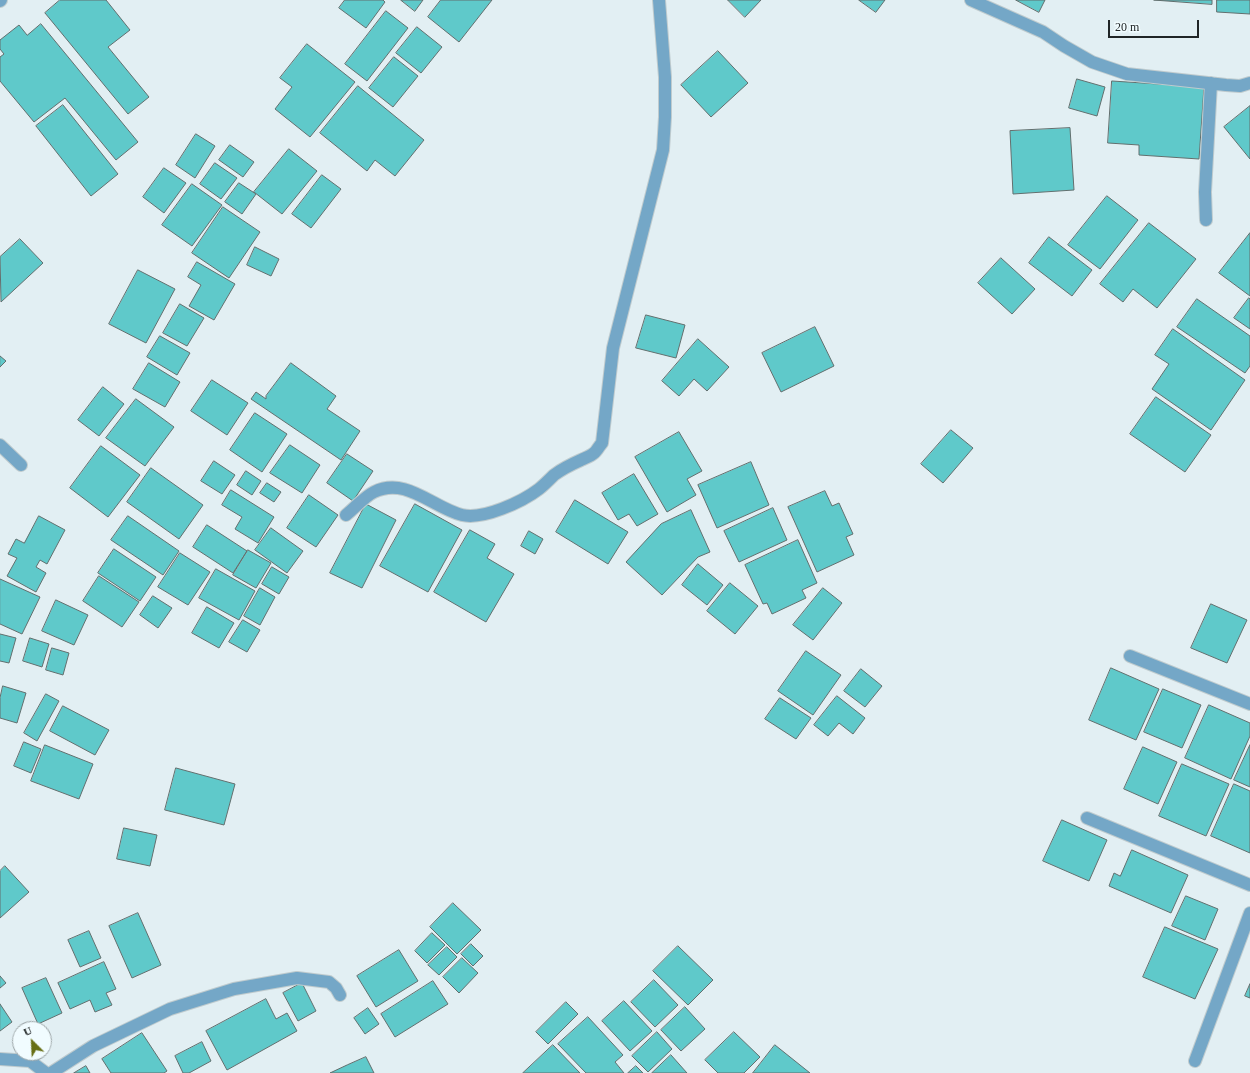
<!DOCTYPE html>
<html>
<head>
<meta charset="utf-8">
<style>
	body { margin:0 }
	#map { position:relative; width:1250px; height:1073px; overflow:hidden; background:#e2eff3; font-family:"Times New Roman",serif }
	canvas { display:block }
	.north { position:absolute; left:12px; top:1021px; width:40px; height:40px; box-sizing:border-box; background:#f1fcff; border:1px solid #9da6a8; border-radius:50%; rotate:336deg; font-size:11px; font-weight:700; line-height:16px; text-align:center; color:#202526 }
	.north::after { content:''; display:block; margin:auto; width:14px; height:18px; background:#676f15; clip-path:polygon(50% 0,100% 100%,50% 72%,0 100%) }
	.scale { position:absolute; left:1108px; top:20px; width:91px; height:18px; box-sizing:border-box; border:2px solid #202526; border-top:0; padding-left:5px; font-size:12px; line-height:14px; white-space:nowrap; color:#202526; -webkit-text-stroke:3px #f1fcff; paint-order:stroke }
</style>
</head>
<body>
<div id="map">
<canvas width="1250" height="1073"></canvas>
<div class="north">U</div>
<div class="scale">20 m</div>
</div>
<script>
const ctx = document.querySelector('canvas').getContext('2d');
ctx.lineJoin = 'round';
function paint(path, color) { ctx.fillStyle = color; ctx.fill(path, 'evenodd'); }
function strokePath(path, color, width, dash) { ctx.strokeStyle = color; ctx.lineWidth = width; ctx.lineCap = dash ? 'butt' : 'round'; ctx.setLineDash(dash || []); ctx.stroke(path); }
const building = new Path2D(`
	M60,0H106L130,30L108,47L149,97L128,114L45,13Z
	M345,0H383L385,2L366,28L339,8Z
	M401,0H423L415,11Z
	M441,0H492L459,42L428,17Z
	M728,0H761L745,17Z
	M859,0H885L876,12Z
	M1016,0H1045L1039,12Z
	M1154,0H1212V4Z
	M1217,0H1250V14L1217,12Z
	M386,11L408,28L367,81L345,64Z
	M41,24L138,142L116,160L65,98L34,122L0,81V57L4,54L0,49V40L19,25L27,35Z
	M417,27L442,47L421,73L396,53Z
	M307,44L355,82L310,137L275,109L292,87L280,78Z
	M718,51L748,83L711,117L681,85Z
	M394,57L418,76L393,107L369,88Z
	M1077,79L1105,87L1097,116L1069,108Z
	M1112,81L1204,87L1199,159L1139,155V145L1108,143Z
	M358,86L424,140L395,176L375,160L367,171L320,133Z
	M63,105L118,174L91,196L36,126Z
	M1250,106V159L1224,127Z
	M1070,128L1074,190L1013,194L1010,131Z
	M196,134L215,146L195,178L176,165Z
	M230,145L254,162L243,177L219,160Z
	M289,149L317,171L282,214L254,192Z
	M215,163L237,178L221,199L200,184Z
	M164,168L186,183L164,213L143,197Z
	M322,175L341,189L311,228L292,214Z
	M239,183L256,194L242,214L225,202Z
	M192,184L222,205L192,246L162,225Z
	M1107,196L1138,220L1100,269L1068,245Z
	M223,207L260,232L229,278L192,253Z
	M1149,223L1196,259L1157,308L1133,289L1123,302L1100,284Z
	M1250,233V296L1219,273Z
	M1049,237L1092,270L1072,296L1029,263Z
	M20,239L43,263L1,302L0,257Z
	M255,247L279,259L271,276L247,265Z
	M1001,258L1035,289L1012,314L978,283Z
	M197,262L235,284L214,320L189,306L201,285L188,277Z
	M138,270L175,289L146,343L109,324Z
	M1249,298L1250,299V329L1234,318Z
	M1197,299L1250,336V366L1245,373L1177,327Z
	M180,304L204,318L187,346L163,333Z
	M646,315L685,325L676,358L636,348Z
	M815,327L834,366L781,392L762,353Z
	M1173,329L1245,380L1211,430L1152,389L1169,364L1155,355Z
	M160,336L190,353L177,375L147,357Z
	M698,339L729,367L707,391L694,379L679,396L662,381Z
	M0,356L6,361L0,367Z
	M149,363L180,382L165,407L133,389Z
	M291,363L336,396L327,409L360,431L341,460L251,399L256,392L266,399V396Z
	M212,380L248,403L227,435L191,411Z
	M103,387L124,404L99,436L78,420Z
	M1156,397L1211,435L1185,472L1130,434Z
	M136,399L174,427L145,466L106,438Z
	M255,413L287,434L262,472L230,450Z
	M951,430L973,448L943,483L921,464Z
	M679,432L702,471L687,479L696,495L667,512L635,457Z
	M290,445L320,465L302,493L270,473Z
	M101,446L140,475L108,517L70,488Z
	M347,454L373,471L353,501L327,483Z
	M214,461L235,475L222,494L201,481Z
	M751,462L769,505L717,528L698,485Z
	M151,468L203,505L179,539L127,502Z
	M246,471L261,481L252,495L237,485Z
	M634,474L658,514L637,526L629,514L618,520L602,493Z
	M267,483L281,492L274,502L260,493Z
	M231,490L274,517L258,543L235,529L242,517L222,505Z
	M825,491L832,506L839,503L853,534L846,537L854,555L817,572L788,507Z
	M309,495L338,515L316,547L287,528Z
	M575,500L628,532L608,564L556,532Z
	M366,504L396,520L362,588L330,573Z
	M415,504L462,530L428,592L380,566Z
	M773,508L787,540L739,562L724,531Z
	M691,510L710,552L698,557L662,595L626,562L661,524Z
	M39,516L65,530L47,564L40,560L36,567L46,573L36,592L7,576L17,558L8,554L16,539L24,543Z
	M128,516L179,551L163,575L111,540Z
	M207,525L247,551L233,573L193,547Z
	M271,528L303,551L287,573L255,550Z
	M470,530L495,544L487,558L514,574L486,622L434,592Z
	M529,531L543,539L535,554L521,546Z
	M798,540L817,583L802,590L806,598L772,614L767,603L763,604L745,565Z
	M114,549L156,577L140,601L98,573Z
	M248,550L271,563L256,588L233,575Z
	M180,553L210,572L188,605L158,587Z
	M698,564L723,585L707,605L682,585Z
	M272,567L289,577L279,594L262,584Z
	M216,569L255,591L239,620L199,598Z
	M99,576L139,602L122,627L83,601Z
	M0,579L40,597L22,634L0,624Z
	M730,583L758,606L735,634L707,611Z
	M260,588L275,597L260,625L244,616Z
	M823,588L842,603L813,640L793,625Z
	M153,596L172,608L158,628L140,615Z
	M56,600L88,615L74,645L42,631Z
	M1211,604L1247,620L1227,663L1191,648Z
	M207,607L234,623L219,648L192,633Z
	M243,620L260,630L247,652L229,642Z
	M0,634L16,638L9,663L0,661Z
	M30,638L49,644L42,667L23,661Z
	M52,648L69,653L63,675L46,670Z
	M806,651L841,675L813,715L778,691Z
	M1111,668L1159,689L1136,740L1089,720Z
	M861,669L882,686L865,707L844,691Z
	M3,686L26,693L17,723L0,718V698Z
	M1163,689L1201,705L1182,748L1144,732Z
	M46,694L59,701L37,741L24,733Z
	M837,696L865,718L853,734L839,723L828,736L814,725Z
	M780,698L811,718L796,739L765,719Z
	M1209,705L1250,723V736L1231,779L1185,758Z
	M63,706L109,730L95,755L50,731Z
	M24,742L41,749L31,773L14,766Z
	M45,745L93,764L79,799L31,781Z
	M1250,745V787L1234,780Z
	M1143,747L1177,762L1158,804L1124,789Z
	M1182,764L1229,784L1206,836L1159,816Z
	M176,768L235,784L224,825L165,810Z
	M1234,784L1250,791V853L1211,836Z
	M1062,820L1107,840L1089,881L1043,861Z
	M124,828L157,835L150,866L117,859Z
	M1132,850L1188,875L1171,913L1109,886L1114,873L1120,876Z
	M5,866L29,892L0,918V871Z
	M1186,896L1218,909L1205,940L1172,926Z
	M453,903L481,930L457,954L430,927Z
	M138,913L161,965L132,978L109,926Z
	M1165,927L1218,949L1195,999L1143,977Z
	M89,931L101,958L80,967L68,940Z
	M432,933L445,945L427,963L415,951Z
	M471,944L483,956L473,966L461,954Z
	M678,946L713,980L688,1005L653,971Z
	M447,947L457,957L439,975L428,965Z
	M399,950L418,981L376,1007L357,976Z
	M462,958L478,973L459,993L443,977Z
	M104,962L116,989L106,993L112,1005L95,1012L90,1000L70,1009L58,983Z
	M0,976L6,983L0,988Z
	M46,978L62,1013L38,1024L22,988Z
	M654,980L678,1005L655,1027L631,1002Z
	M433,981L448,1004L395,1037L381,1014Z
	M302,983L316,1011L298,1021L283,993Z
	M1250,984V998L1245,996Z
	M266,999L276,1019L287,1013L297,1031L227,1070L206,1031Z
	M624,1001L652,1031L630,1051L602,1021Z
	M566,1002L578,1014L548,1044L536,1032Z
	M0,1004L12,1022L0,1031Z
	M685,1007L705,1029L681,1051L661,1030Z
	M368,1008L379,1024L365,1034L354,1018Z
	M588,1017L623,1055L615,1062L624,1073H586L558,1044Z
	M657,1032L672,1049L648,1072L632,1056Z
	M734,1032L760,1057L744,1073H718L705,1060Z
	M142,1033L167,1071L164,1073H111L102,1059Z
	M202,1042L211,1061L189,1073H183L175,1056Z
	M553,1045L580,1073H523Z
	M775,1045L810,1073H753Z
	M671,1055L687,1073H652Z
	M366,1057L374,1073H330L347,1065Z
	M86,1066L90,1073H74Z
	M636,1066L643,1073H628Z`);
const minor = new Path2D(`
	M971,0L1043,32L1064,46L1092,62L1127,74L1226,85L1240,86L1250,83
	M0,1L1,0
	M1206,220L1205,192L1211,83
	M0,445L21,465
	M346,515C355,508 364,497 374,492C406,476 433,508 462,515C483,520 522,502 539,489C544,485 549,480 554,475C562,469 572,464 581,460C585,458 591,456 594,453C597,451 599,446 602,443L613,348L663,150L665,117V77L659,0
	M1130,656L1250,704
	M1087,818L1250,885
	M0,1059L30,1061L46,1073
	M1195,1061L1250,913
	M51,1073L93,1046L170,1009L234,989L297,978L329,982L336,988L340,995`);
paint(building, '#5fc9ca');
strokePath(building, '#626f6e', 1);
strokePath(minor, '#bfcbce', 14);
strokePath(minor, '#74a7c7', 12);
</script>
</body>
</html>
